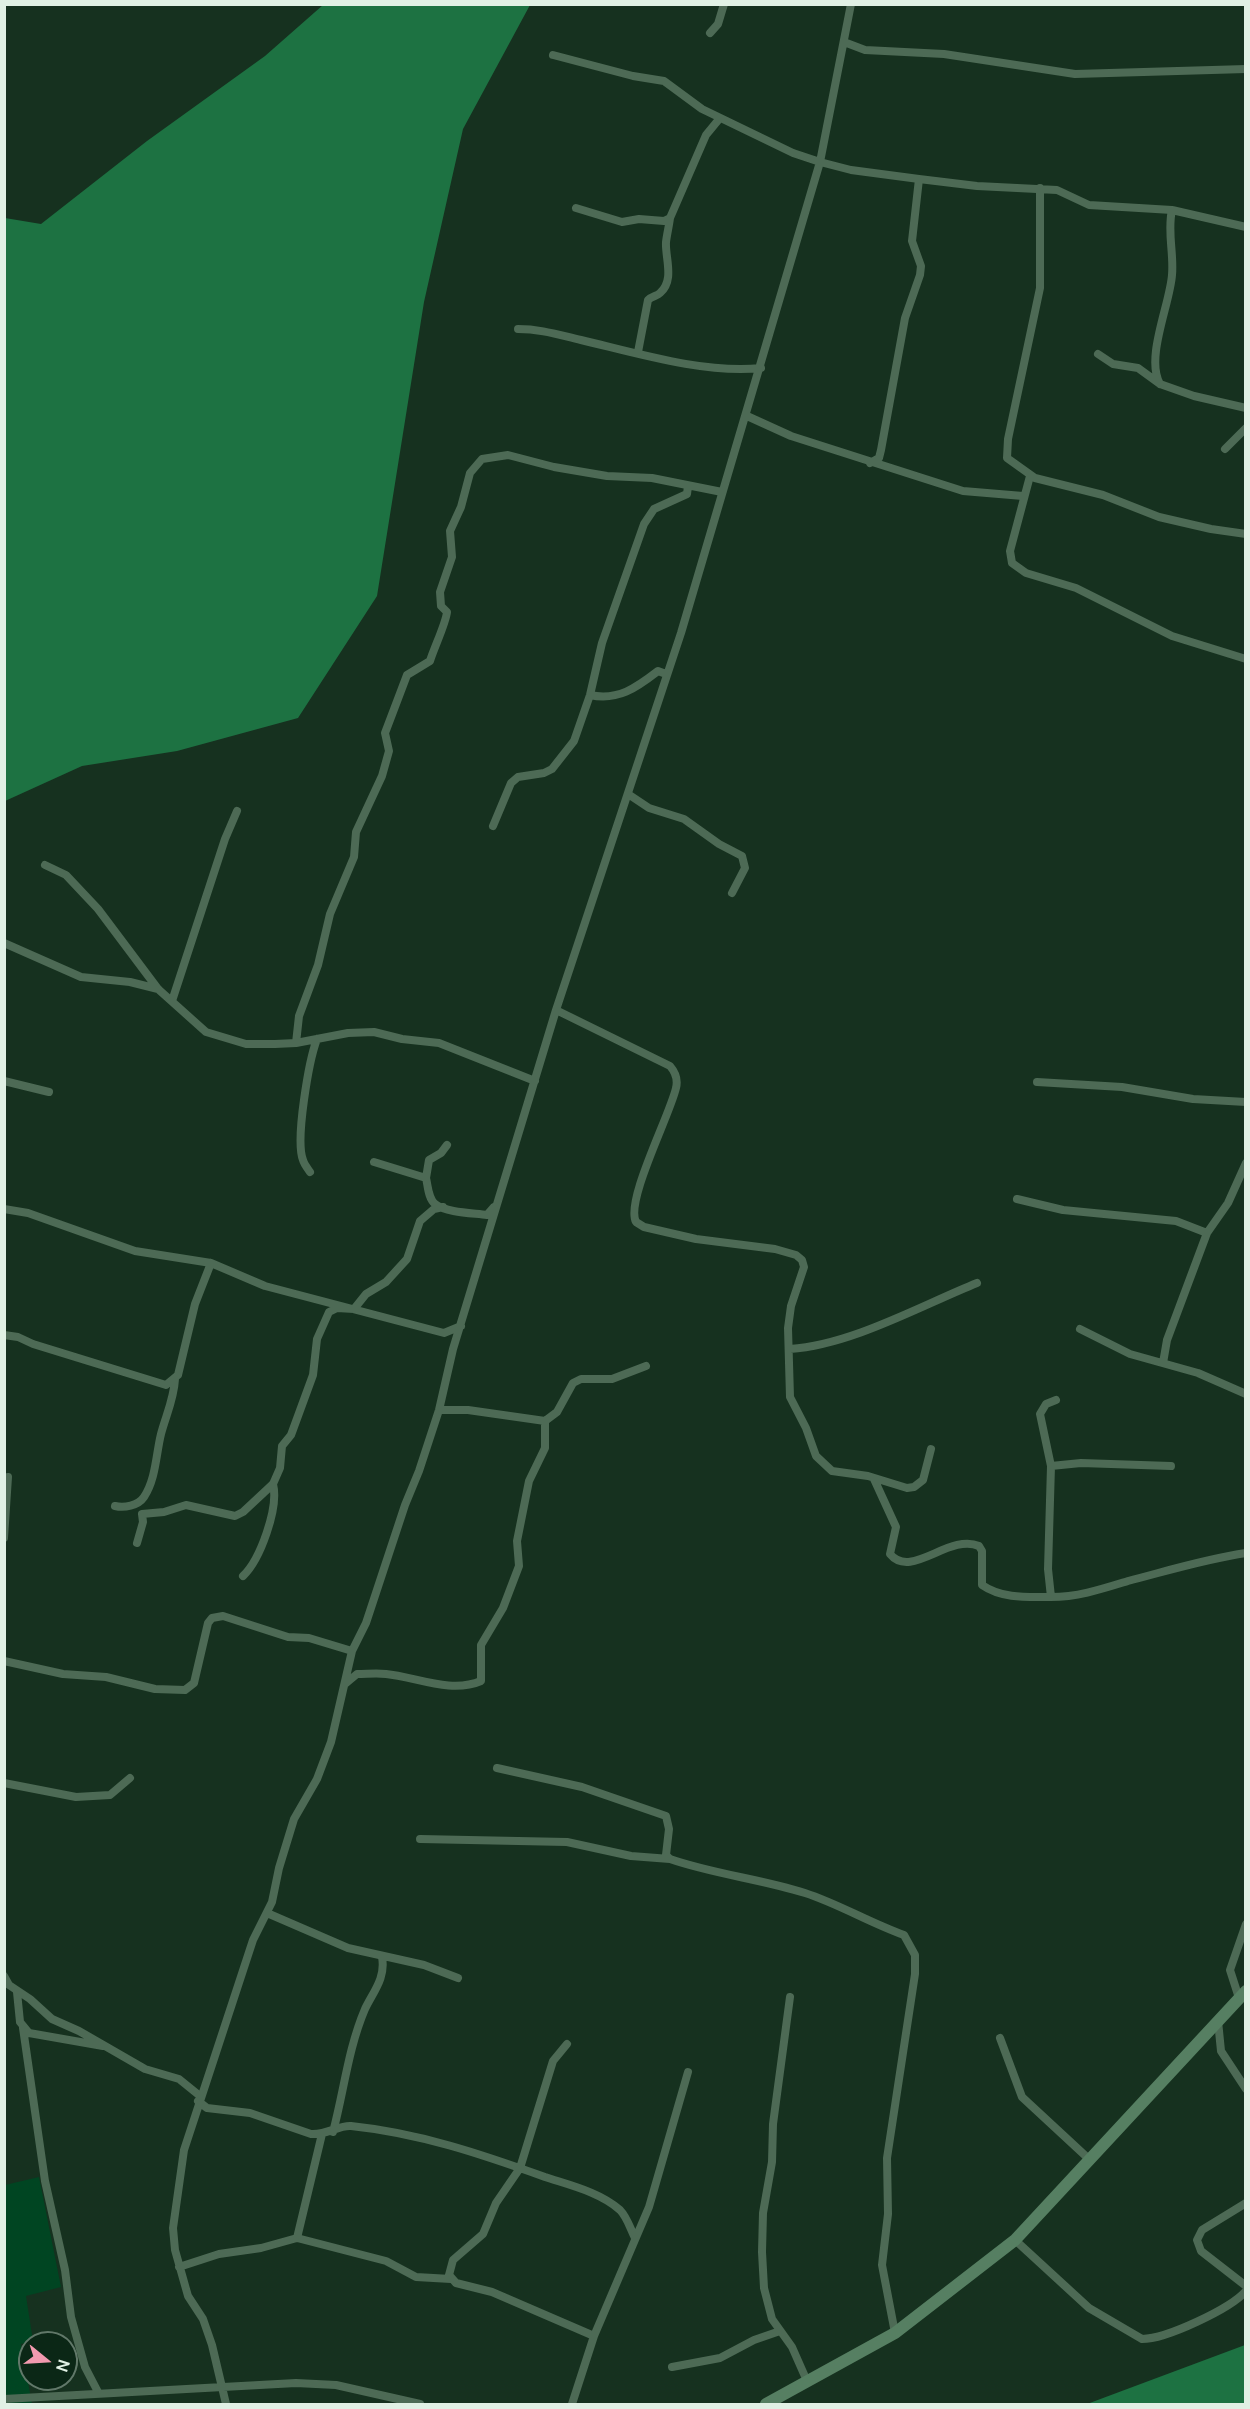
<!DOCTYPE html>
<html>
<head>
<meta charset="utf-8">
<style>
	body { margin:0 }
	#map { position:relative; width:1250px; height:2409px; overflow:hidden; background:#16311f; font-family:Manrope,sans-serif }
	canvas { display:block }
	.frame { position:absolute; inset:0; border:6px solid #e1f1e5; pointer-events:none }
	.north { position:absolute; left:18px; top:2331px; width:60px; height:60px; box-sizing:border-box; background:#0b2716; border:2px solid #617869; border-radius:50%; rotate:108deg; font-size:16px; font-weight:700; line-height:24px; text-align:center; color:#e1f1e5 }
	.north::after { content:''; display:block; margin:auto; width:21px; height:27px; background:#f29aaf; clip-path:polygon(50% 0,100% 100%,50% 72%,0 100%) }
</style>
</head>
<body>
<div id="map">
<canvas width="1250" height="2409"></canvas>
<div class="frame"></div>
<div class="north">N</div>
</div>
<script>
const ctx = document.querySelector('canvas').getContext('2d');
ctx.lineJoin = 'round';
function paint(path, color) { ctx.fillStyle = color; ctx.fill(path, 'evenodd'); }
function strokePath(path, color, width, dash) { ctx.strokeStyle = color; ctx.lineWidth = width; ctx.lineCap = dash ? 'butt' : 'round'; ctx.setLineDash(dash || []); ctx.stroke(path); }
const green = new Path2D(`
	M39,2177L61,2287L26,2296L33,2341L21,2344L32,2404H5V2185Z`);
const forest = new Path2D(`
	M323,5H530L463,129L424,302L377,596L298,718L177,751L82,766L5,801V218L41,224L147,141L265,56Z
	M1245,2345V2404H1087Z`);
const street = new Path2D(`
	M710,33L718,24L724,4
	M844,42L865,50L944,54L1075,74L1246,69
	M553,55L633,76L664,81L702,109L793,153L820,162L851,170L919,179L977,186L1057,190L1089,205L1172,210L1246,227
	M1040,188V288L1008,439L1007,458L1035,478L1103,495L1159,517L1211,529L1246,534
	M576,208L622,222L639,219L664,221L670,218L706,135L720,118
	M518,329C541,329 559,335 581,340C636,353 705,374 761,368
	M638,352L648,300C652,296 657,296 660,293C675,280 665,258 666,242C667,234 669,226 670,218
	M1098,354L1113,364L1138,368L1160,384L1194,396L1246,408
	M1160,384C1145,358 1170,304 1172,275C1174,253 1167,231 1172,210
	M747,416L791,436L963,491L1023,496
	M1225,449L1246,428
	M870,463L879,458L881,450L905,318L920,275L921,266L912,241L919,179
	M1030,476L1010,551L1012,563L1026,573L1076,588L1172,636L1246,659
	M590,695C618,701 636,688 658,671L666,674
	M628,794L649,808L684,819L719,844L742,856L745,868L732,893
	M493,826L511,783L518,777L544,773L552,769L574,741L590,695L602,643L644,524L654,509L687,494L688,486
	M45,865L66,875L98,909L158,989L206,1032L246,1044H275L296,1043L348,1033L374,1032L402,1039L439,1043L535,1081
	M4,943L81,977L130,982L158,989
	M172,1001L225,839L237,811
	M556,1010L670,1066C676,1073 678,1080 676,1088C670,1115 625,1201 636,1222L644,1227L696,1239L775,1249L796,1255L802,1260L804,1267L791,1306L788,1328L790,1397L806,1428L816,1456L832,1471L868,1476L907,1488L914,1487L923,1480L931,1449
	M296,1043L299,1016L318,965L330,914L354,857L356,832L382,776L389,751L385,733L407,675L430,661C434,648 446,623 447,612L441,606L440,592L452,557L450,531L461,507L470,473L482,459L508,455L554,467L607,476L652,478L722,492
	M4,1081L49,1092
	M1037,1082L1122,1087L1193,1099L1246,1102
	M374,1162L426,1178C428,1186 428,1198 435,1204C447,1213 473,1213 487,1215L494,1207
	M310,1172C308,1169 304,1164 303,1160C295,1140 309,1060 317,1039
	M426,1178L429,1160L441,1153L447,1145
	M1017,1199L1063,1210L1176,1221L1207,1233
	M4,1209L28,1213L135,1251L211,1263L265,1286L444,1333L461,1326
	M1080,1329L1130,1354L1198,1373L1246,1394
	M4,1335L18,1337L33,1344L166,1385L178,1375L195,1304L211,1263
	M790,1349C851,1345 920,1306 977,1283
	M1163,1363L1167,1340L1207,1233L1228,1203L1246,1163
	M1056,1400L1046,1404L1040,1414L1051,1466L1048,1569L1051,1597C1078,1597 1102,1589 1128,1581C1167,1571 1205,1559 1246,1553
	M439,1410H468L545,1421L557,1412L573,1383L581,1379H612L646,1366
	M1051,1466L1081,1463L1171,1466
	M874,1479L896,1527L890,1554C911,1580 949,1533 979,1546L982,1551V1585C1002,1599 1028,1597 1051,1597
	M115,1506C124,1508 138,1506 144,1497C156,1479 156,1454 161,1434C166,1415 174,1399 175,1379
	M4,1538L8,1477
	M137,1543L143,1522L142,1514L164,1512L186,1505L235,1516L243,1512L273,1484L280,1468L282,1446L291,1435L313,1375L317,1339L329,1312L337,1308L354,1309L366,1294L386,1282L407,1259L420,1221L434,1209L443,1207
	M243,1576C260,1560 279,1508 273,1484
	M4,1661L63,1674L106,1677L155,1689L185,1690L194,1683L208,1623L212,1618L223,1616L288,1637L309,1638L352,1651
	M345,1684L357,1674C367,1674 377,1673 386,1674C416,1677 451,1694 481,1681V1645L503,1608L519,1566L517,1541L529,1481L545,1448V1421
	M497,1768L582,1787L666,1816L669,1829L666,1855L670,1859C713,1874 761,1879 805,1893C839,1904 870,1923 904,1935L915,1955V1974L887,2158L888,2214L882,2265L895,2333
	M4,1783L76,1797L110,1795L130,1778
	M420,1839L567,1842L631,1856L670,1859
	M267,1913L348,1948L424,1965L458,1978
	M4,1976L9,1985L30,1999L52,2019L79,2031L145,2069L179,2079L200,2096
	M17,1992L20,2022L29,2033L103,2046
	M790,1997L773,2124L772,2162L763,2213L762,2252L764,2288L772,2319L792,2347L807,2381
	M1239,1998L1230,1970L1246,1924
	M1218,2021L1221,2051L1246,2089
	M23,2028L45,2181L65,2270L71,2317L85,2367L98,2392
	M1000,2038L1022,2097L1090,2160
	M567,2044L553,2061L520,2168L496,2203L483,2234L453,2260L449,2275L456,2283L492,2292L594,2336
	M198,2101L207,2108L250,2113L311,2134C327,2135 339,2125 351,2126C419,2133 481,2154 545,2177C569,2185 600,2192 620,2210C627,2217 630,2228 635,2238
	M333,2132C344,2091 348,2049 365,2009C373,1992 386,1978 382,1957
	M1246,2203L1202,2230L1197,2240L1201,2251L1246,2286
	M297,2238L322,2134
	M1015,2240L1089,2308L1142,2339C1166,2339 1230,2309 1246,2291
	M179,2267L219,2254L261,2248L297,2238L386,2261L416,2277L451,2279
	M672,2367L720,2358L754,2340L780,2331
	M4,2399L296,2383L336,2385L420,2404
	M226,2404L212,2345L203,2319L188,2296L175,2250L173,2228L184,2150L253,1940L272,1902L279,1868L294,1819L317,1779L331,1742L352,1651L366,1623L405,1505L419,1471L439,1410L453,1349L556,1010L681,633L820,162L851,4
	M572,2404L594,2336L649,2207L688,2072`);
const secondary = new Path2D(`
	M766,2404L895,2333L1015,2240L1246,1991`);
paint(green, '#004522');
paint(forest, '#1d7242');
strokePath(street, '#4d6a55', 8);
strokePath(secondary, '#567f62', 12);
</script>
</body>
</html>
